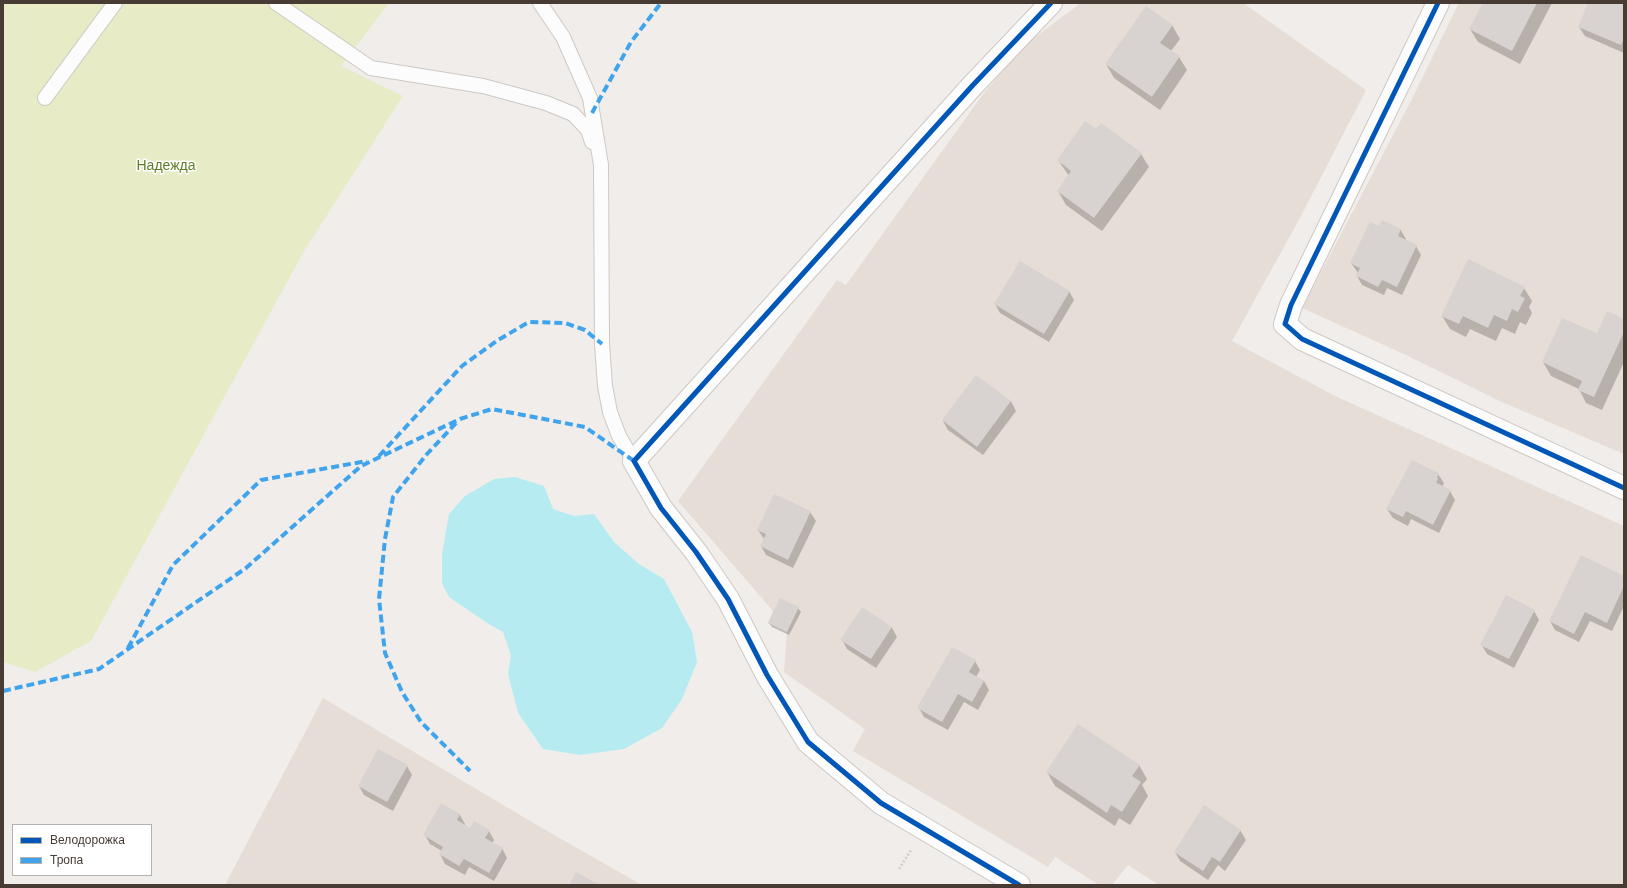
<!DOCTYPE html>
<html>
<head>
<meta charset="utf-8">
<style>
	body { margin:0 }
	#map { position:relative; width:1627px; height:888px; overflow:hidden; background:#f0edea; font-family:Helvetica,sans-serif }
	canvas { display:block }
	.frame { position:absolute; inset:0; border:4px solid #473b34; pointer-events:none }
	.legend { position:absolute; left:12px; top:824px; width:140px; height:52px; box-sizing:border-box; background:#fff; border:1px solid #b5b1ae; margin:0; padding:5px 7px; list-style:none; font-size:12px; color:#473b34 }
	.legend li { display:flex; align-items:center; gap:8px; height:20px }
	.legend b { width:20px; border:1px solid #b5b1ae }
</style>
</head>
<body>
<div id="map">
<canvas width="1627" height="888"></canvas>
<div class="frame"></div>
<ul class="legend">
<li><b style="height:5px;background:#0057b8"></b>Велодорожка</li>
<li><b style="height:5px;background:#3fa4eb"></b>Тропа</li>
</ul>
</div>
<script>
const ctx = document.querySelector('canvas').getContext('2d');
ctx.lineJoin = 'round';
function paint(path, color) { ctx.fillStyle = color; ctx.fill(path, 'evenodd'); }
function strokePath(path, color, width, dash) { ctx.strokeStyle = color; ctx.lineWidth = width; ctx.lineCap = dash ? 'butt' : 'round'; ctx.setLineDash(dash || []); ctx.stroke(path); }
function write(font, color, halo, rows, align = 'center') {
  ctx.font = font + ' Helvetica,sans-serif'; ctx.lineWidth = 3; ctx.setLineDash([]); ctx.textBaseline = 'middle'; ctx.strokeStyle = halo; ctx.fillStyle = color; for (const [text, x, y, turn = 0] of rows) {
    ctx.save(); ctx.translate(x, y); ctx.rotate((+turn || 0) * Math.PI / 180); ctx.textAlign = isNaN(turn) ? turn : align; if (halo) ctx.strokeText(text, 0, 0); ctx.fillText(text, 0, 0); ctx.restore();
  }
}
const residential = new Path2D(`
	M1081,3H1243L1366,90L1301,216L1232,341L1335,396L1624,526V885H1159L1128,865L1112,885H1099L1055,857L1048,867L853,751L865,729L784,672L787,632L768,623L773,611L678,501L837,280L846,285L981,97L1023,46Z
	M1459,3H1624V454L1502,402L1406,355L1302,308L1411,101Z
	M323,698L542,828L642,885H225Z`);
const green = new Path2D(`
	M3,3H389L341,66L403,96L304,251L91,641L35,672L3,662Z`);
const water = new Path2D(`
	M515,477L544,486L553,509L574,516L594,514L614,542L639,564L664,579L692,632L697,662L682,699L662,728L624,749L580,755L543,749L518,713L508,674L511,655L503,632L487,623L449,597L442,583V555L449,514L465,496L494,479Z`);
const shadow = new Path2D(`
	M1484,3H1552L1520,64L1478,42L1470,29Z
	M1589,3H1624V53L1585,36L1579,27Z
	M1172,25L1180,39L1171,51L1179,57L1187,70L1160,110L1114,78L1106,64Z
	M1141,154L1149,167L1102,231L1066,205L1058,191L1069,176L1058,160Z
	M1380,228L1400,229L1406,239L1405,241L1416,246L1421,255L1402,295L1387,288L1384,295L1362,285L1357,276L1358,273L1351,263Z
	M1524,288L1532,301L1529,307L1532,313L1526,325L1520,322L1515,334L1502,328L1496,341L1470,329L1466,337L1450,329L1442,316Z
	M1069,291L1074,300L1049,342L1000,313L995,304Z
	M1624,321V362L1602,410L1586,403L1579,389L1551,376L1543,362Z
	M1011,401L1016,411L983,455L948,430L943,421Z
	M1438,474L1444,483L1442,487L1450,491L1455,500L1439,533L1411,519L1408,526L1393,518L1387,509ZM1436,478H1438L1434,487Z
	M810,512L816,521L793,568L766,555L761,546L764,539L758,530Z
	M1624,577V606L1612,631L1590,621L1579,642L1555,630L1550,621Z
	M798,608L801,612L789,635L772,627L769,623Z
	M862,609L892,628L897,637L876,668L847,649L842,640Z
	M1534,611L1539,620L1514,668L1487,654L1481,644Z
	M975,661L980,670L976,677L984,681L989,690L978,710L964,702L948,730L924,717L919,708Z
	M1139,765L1147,779L1142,785L1148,796L1130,825L1119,818L1115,826L1055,786L1047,772Z
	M407,766L412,775L393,811L364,795L359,786Z
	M442,805L460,815L465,824L464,826L470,829L489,831L494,840L492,843L502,848L507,858L494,881L469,867L465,875L445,864L440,854L442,851L430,844L425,835Z
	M1240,830L1246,840L1225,871L1218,865L1208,880L1180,861L1175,852Z`);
const building = new Path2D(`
	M1483,3H1537L1512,51L1469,29Z
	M1588,3H1624V38L1621,45L1578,27Z
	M1146,6L1173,25L1160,43L1180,56L1152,97L1105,64Z
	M1085,121L1096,129L1101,123L1142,153L1094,218L1057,191L1071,171L1057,160Z
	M1382,220L1401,229L1398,236L1417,245L1397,287L1382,280L1378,287L1356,276L1360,268L1350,263L1370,222L1379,226Z
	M1468,259L1525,287L1520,296L1525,298L1518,312L1512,309L1507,321L1494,315L1488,328L1463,316L1459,324L1441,316Z
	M1020,261L1070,291L1044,334L994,304Z
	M1607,311L1624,319V332L1594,397L1578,390L1582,381L1542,362L1562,318L1597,333Z
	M976,375L1011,401L977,447L942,420Z
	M1412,460L1439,473L1435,482L1451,490L1433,525L1406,511L1403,517L1386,509Z
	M774,494L811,511L788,560L760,546L766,534L757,530Z
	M1581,555L1624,576V586L1607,623L1585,612L1574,634L1549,621Z
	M1506,595L1535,610L1509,659L1480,645Z
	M780,598L799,607L787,632L768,623Z
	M862,607L892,627L871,659L840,640Z
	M952,647L976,660L969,672L984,681L972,702L958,694L942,722L917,708Z
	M1078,724L1140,765L1132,776L1141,782L1122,812L1111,805L1107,813L1046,772Z
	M378,749L408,765L387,802L358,786Z
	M441,803L460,814L457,820L470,828L474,821L490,830L485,838L503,848L489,873L464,859L459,866L439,854L443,847L423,835Z
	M1204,805L1241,830L1220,862L1212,857L1203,871L1174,852Z
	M576,872L600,885H569Z`);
const path = new Path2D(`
	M899,869L911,850`);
const lane = new Path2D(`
	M276,3L371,68L483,86L546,103L573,114L588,130L592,142
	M540,3L563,37L590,98L601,165L602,344L605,386L610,412L619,436L634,461
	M45,98L115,3`);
const street = new Path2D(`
	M1438,3L1291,305L1285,324L1302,339L1624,488
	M1019,885L881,803L808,742L767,675L728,599L696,552L661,508L634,461L973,85L1051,3`);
const quiet = new Path2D(`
	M592,113L631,42L661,3
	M456,423L427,454L393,497L385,539L379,599L385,653L402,692L421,722L470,771
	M379,456L462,366L498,340L529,322L565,323L585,330L602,344
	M128,648L173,565L261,480L367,461
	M3,691L99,669L246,568L361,466L460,419L492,409L585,427L634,461`);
const cycleway = new Path2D(`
	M1438,3L1291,305L1285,324L1302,339L1624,488
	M1019,885L881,803L808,742L767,675L728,599L696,552L661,508L634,461L973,85L1051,3`);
const parkNames = [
	["Надежда",166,166]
];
paint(residential, '#e5ddd6');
paint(green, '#e7ecc7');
paint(water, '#b6ebf2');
paint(shadow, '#0003');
paint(building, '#d8d3d0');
strokePath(lane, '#cdc9c5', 16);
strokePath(street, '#cdc9c5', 24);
strokePath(path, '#d1cdca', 2.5, [2, 2]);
strokePath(lane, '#fdfcfc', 14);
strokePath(street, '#fdfcfc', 22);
strokePath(quiet, '#3fa4eb', 4, [8, 4]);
strokePath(cycleway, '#0057b8', 5);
write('14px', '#5e7d24', '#fff', parkNames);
</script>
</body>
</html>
